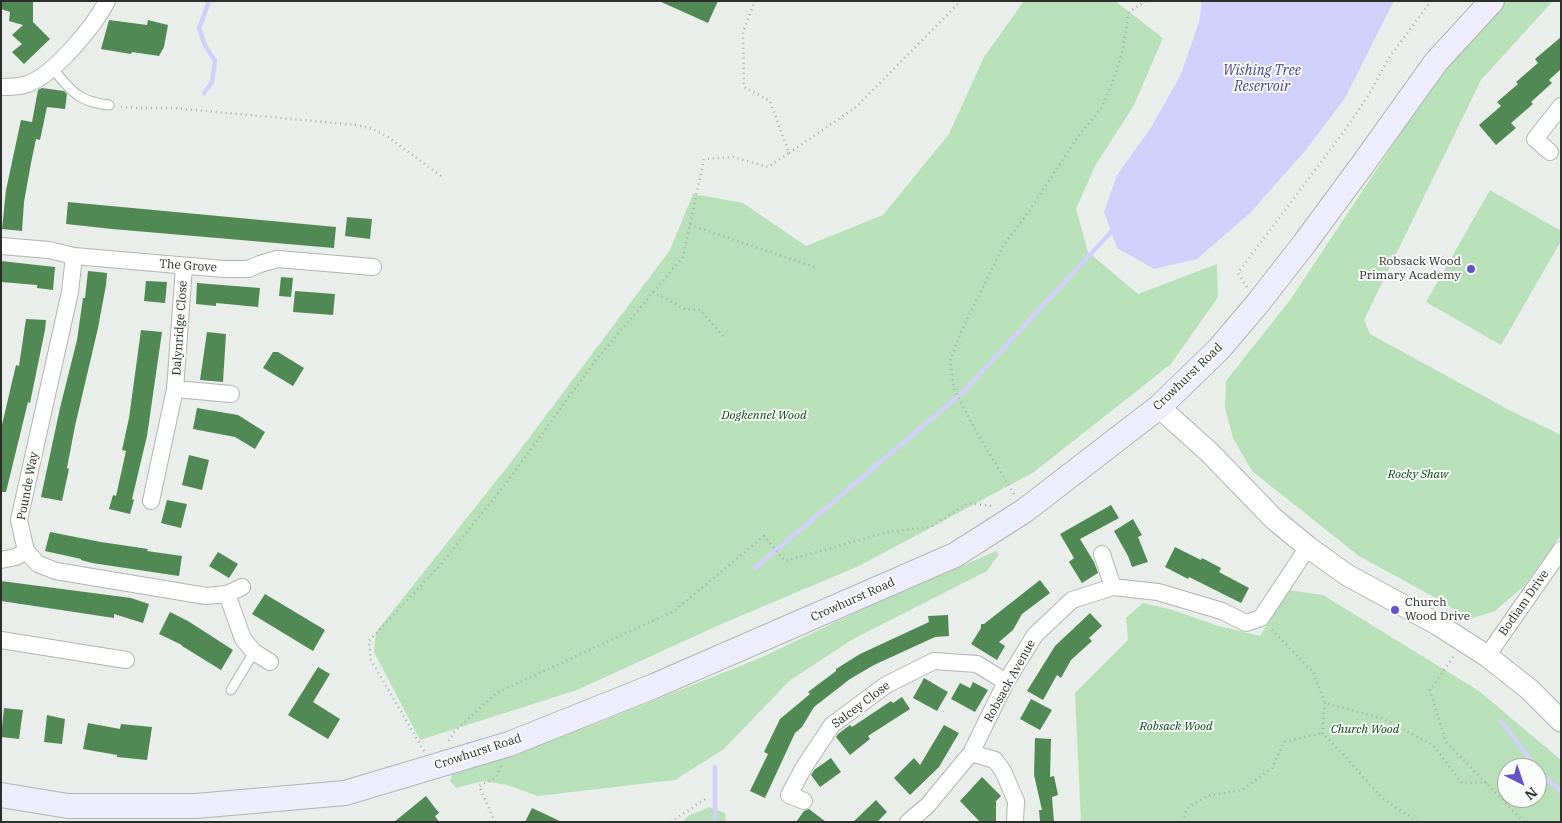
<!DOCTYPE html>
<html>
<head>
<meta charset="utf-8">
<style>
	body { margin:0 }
	#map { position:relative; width:1562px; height:823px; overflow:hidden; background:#eaeeea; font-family:"IBM Plex Serif",serif }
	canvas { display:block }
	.frame { position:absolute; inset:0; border:2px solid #2c2e2c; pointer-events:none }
	.north { position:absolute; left:1497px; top:758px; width:50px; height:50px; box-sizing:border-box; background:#f8fbf8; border:1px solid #a6a9a6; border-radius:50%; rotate:139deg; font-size:14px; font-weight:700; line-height:20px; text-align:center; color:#2c2e2c }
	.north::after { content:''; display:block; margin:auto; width:18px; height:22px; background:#6551ca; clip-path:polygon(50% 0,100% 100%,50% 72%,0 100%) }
</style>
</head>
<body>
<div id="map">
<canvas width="1562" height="823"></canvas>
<div class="frame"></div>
<div class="north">N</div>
</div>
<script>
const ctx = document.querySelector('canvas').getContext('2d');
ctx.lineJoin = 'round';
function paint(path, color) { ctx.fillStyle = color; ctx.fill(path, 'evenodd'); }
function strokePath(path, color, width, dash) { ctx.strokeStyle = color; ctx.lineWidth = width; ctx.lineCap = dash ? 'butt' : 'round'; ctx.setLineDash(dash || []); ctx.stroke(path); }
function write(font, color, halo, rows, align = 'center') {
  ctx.font = font + ' "IBM Plex Serif",serif'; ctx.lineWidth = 4; ctx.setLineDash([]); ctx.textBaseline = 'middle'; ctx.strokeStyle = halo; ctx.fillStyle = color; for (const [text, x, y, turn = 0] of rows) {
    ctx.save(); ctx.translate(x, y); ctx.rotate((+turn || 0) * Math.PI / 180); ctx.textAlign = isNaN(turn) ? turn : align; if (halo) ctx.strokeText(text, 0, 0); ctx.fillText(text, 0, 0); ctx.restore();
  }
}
const green = new Path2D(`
	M1024,1H1115L1163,38L1134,105L1095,166L1076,209L1088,252L1138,294L1217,264L1218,297L1171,364L1034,472L861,565L717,626L577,690L420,740L374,652L376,632L508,466L670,250L693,194L743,203L806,246L883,215L949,134L984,57Z
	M1503,1H1553L1481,80L1364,320L1370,334L1511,411L1561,435V535L1524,586L1495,611L1470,619L1434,597L1359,556L1252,471L1233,438L1225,408L1226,381L1290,300L1440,74Z
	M1490,190L1561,231V241L1501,345L1426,302Z
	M996,551L999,554L987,571L853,639L789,681L724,749L675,780L538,796L507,785L483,781L456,788L450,781L452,774L478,758L587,727L760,658L861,610Z
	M1287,590L1323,595L1479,691L1561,760V822H1081L1075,693L1128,640L1126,618L1143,603L1173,610L1218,626L1260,636ZM1507,768H1537V798H1507Z
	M709,807L725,813L726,822H682L688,816Z`);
const water = new Path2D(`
	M1202,1H1394L1345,98L1305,151L1250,213L1197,259L1154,269L1117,248L1104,212L1117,175L1152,126L1181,74L1199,22Z`);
const stream = new Path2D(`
	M204,93L212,82L215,61L206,47L199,29L209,1
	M755,568L962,393L1111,232
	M1501,721L1537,768
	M715,767V822
	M1537,768L1542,775L1561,791`);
const building = new Path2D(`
	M1,1H33V22L50,39L24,64L12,52L22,44L12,35L23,25L9,21L10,12L1,9Z
	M659,1H718L708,23Z
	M109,20L147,25L148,20L168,25L164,47L159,56L132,52L131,54L101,49Z
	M1561,37V69L1549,80L1552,83L1531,102L1533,104L1511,123L1516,128L1496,145L1479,125L1501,106L1497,102L1518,84L1516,82L1538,63L1535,59Z
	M42,88L64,91L67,94L65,109L47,107L40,140L36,139L31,163L24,202L22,231L2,229L6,190L21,120L32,122L38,90Z
	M68,202L336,227L334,248L112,229L66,224Z
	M347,217L372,219L370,239L345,236Z
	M1,261L55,267L53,290L37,288V285L1,282Z
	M88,271L107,273L106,285L98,328L75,426L67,468L69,469L62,501L41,497L60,408L77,340L83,298H85Z
	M281,277L293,278L291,297L279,296Z
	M146,281L167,282L165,303L144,301Z
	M197,283L260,288L258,307L216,303V306L196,304Z
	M295,291L335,294L333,315L293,312Z
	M26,319L46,320L45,330L30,403L28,402L6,492H1V429L16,365L19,366Z
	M141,330L162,332L147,436L132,499L134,500L130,514L109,509L113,495L116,496L126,451L122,450L129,418Z
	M207,332L226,334L223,382L200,380Z
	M273,352H278L304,368L293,386L263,368Z
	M197,408L238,415L265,432L255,449L235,437L193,429Z
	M189,455L209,460L202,490L182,485Z
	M167,500L187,504L181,528L161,523Z
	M1111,505L1119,518L1080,539L1094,562L1098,573L1082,583L1069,562L1074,558L1060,534Z
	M1133,519L1142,535L1138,537L1148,562L1132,567L1128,556L1114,531Z
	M50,532L101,542L148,549L147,551L182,556L179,576L92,563L81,560V559L45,551Z
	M1175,547L1201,560L1202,558L1221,568L1219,572L1249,588L1241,603L1189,577L1188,579L1165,567Z
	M218,552L238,564L229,578L209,566Z
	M1040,580L1050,593L1022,614L1013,630L999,642L1005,646L997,660L971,644L981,628V624H984Z
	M1,581L131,598L149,604L143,623L114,614V618L1,601Z
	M265,594L325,630L313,651L252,614Z
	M170,612L188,621L233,650L221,670L182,646V645L159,634Z
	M1090,613L1102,626L1089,638L1092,641L1071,660L1061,678L1057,675L1043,700L1027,691L1055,646Z
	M948,615L949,636L935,637L874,665L850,679L814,707L802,727L795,733L765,798L750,791L768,754L764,752L780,719L810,694L808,692L836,671V669L860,654L929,622L928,616Z
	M318,667L330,674L313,702L340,719L328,739L288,715Z
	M924,678L948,692L937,711L913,698Z
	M973,682L988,690L975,712L951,699L960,683L970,688Z
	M902,697L910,709L868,736L870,739L850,755L836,737L838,734L850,725L852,727L891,701L893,703Z
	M1031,699L1052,710L1040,730L1020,719Z
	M4,708L23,710L19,739L1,737Z
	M47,715L65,719L62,744L44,742Z
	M88,723L120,729L121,724L152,727L147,760L117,757V755L83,749Z
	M944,725L959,733L939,767L910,795L894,778L914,758L920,765Z
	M1035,738L1051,739L1050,777L1054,776L1058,795L1052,797L1054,822H1040L1039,810H1042L1034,775Z
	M831,758L841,772L820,787L811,775L814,770Z
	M982,777L1001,796L996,801V822H980L960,801Z
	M426,796L439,813L435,816L439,822H394Z
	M876,800L887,812L877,822H853Z
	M532,808L562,822H525Z
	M809,809L826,822H796L804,811Z`);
const path = new Path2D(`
	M121,107L137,108H173L357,125L373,129L388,137L441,176
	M789,153L856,107L961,1
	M690,225L818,268
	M1247,287L1238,273L1345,130L1368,96L1389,58L1431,1
	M653,292L685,309L700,310L723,336
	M1014,494L977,433L954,389L950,361L961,332L1004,244L1025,217L1077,138L1102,107L1114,78L1122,53L1129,12L1146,1
	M1272,630L1313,672L1325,703L1384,719L1433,745L1462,783H1487
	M1453,657L1430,690L1446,742L1524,822
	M1325,703L1322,733L1343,754L1382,798L1418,822
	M449,741L454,732L496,693L674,611L764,536L785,561L887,532L931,527L968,503L993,506
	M424,751L371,660L369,641L441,564L504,486L596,360L683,257L704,159L733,157L768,167L789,153L770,101L744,87L743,32L755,1
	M495,822L479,786L496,778L501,766
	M671,822L708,797
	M1183,822L1187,808L1207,796L1242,790L1272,768L1284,742L1322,733`);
const service = new Path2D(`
	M53,69C71,91 79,102 109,105
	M231,690L254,652`);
const minor = new Path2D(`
	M1,87C9,87 17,87 24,85C51,79 95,25 107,1
	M1550,152L1535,139L1561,106
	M1,246L49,250L74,256L224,269H248L260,264L277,259L373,267
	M74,256L70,292L19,520L26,551L38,564L56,571L206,596L227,594L242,587
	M175,389L231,394
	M151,501L175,389L184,267
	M1102,554L1113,587
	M1,560L16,557L26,551
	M227,594L243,639L254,652L270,662
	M1,640L126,660
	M1487,656L1561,550
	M971,753L995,760L1003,771L1016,801L1015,822
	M804,801L789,795L804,767L832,725L886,685L934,661L977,664L1006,682
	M908,822L927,806L971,753L1006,682L1035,635L1072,600L1113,587L1158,592L1222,611L1246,623L1261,618L1308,547`);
const tertiary = new Path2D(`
	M1159,407L1209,452L1274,519L1308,547L1347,575L1437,624L1487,656L1529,689L1561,721`);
const secondary = new Path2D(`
	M1,795L68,806H196L345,793L509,744L654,686L955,555L1024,511L1159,407L1219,349L1258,303L1304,244L1363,164L1436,62L1492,1`);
const markers = [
	[1471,269,5,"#6551ca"],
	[1395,610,5,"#6551ca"]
];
const poiNames = [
	["Robsack Wood",1461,262],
	["Primary Academy",1461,276],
	["Church",1405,603,"left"],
	["Wood Drive",1405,617,"left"]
];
const streetNames = [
	["The Grove",188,266,4],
	["Dalynridge Close",180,328,-86],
	["Crowhurst Road",1188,377,-44],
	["Pounde Way",28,486,-79],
	["Crowhurst Road",853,600,-24],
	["Bodiam Drive",1524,603,-55],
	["Robsack Avenue",1010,681,-61],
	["Salcey Close",861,705,-37],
	["Crowhurst Road",478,752,-18]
];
const parkNames = [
	["Dogkennel Wood",764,416],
	["Rocky Shaw",1418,475],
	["Robsack Wood",1176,727],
	["Church Wood",1365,730]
];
const waterNames = [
	["Wishing Tree",1262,71],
	["Reservoir",1262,87]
];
paint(green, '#b8e1b9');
paint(water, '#d1d0fb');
strokePath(stream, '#d1d0fb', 4.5);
paint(building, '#518954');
strokePath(service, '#b1b5b1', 11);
strokePath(minor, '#b1b5b1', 18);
strokePath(tertiary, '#b1b5b1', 23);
strokePath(secondary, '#b1b5b1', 26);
strokePath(path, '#a9ada9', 2.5, [1, 4]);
strokePath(service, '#fff', 9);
strokePath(minor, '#fff', 16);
strokePath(tertiary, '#fff', 21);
strokePath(secondary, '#eeedfc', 24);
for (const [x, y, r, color] of markers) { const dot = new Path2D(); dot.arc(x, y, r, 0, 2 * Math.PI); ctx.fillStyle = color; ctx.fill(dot); strokePath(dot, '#f8fbf8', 2); }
write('12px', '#2c2e2c', '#f8fbf8', poiNames, 'right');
write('12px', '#2c2e2c', '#f8fbf8', streetNames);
write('italic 12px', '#034612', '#f8fbf8', parkNames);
write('italic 14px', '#4d4293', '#f8fbf8', waterNames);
</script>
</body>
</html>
